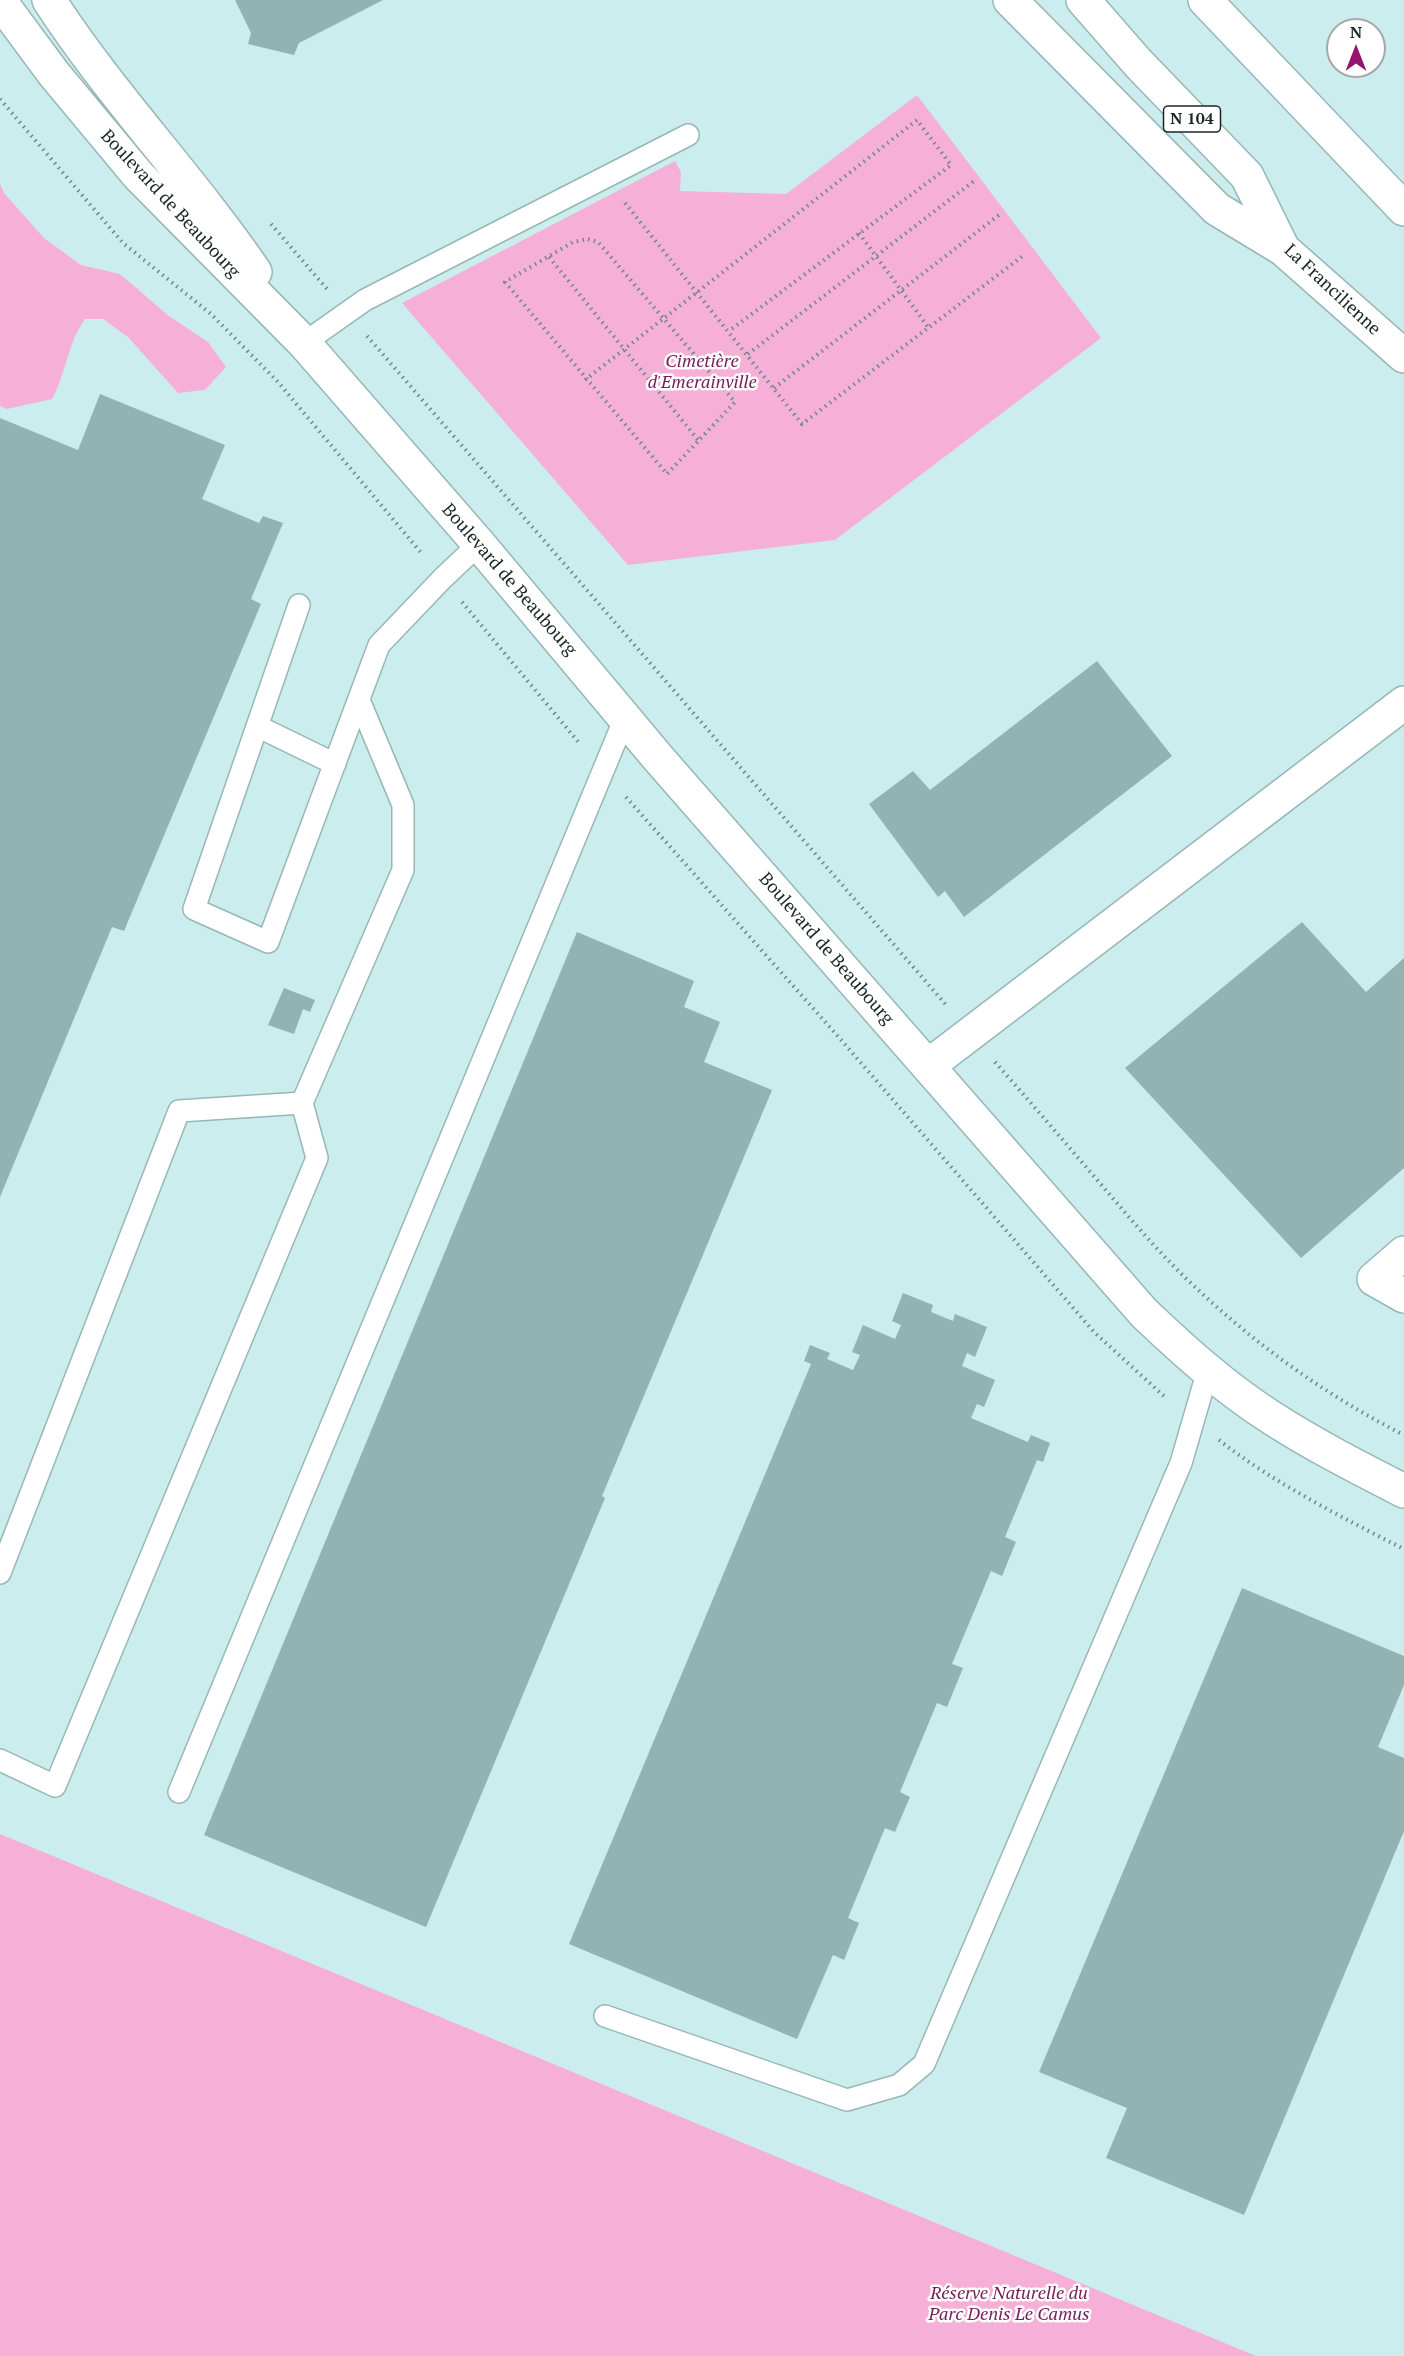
<!DOCTYPE html>
<html>
<head>
<meta charset="utf-8">
<style>
	body { margin:0 }
	#map { position:relative; width:1404px; height:2356px; overflow:hidden; background:#cbeded; font-family:"PT Serif",serif }
	canvas { display:block }
	.north { position:absolute; left:1326px; top:18px; width:60px; height:60px; box-sizing:border-box; background:#fff; border:2px solid #a4a9a9; border-radius:50%; rotate:0deg; font-size:16px; font-weight:700; line-height:24px; text-align:center; color:#1b2727 }
	.north::after { content:''; display:block; margin:auto; width:21px; height:27px; background:#95146d; clip-path:polygon(50% 0,100% 100%,50% 72%,0 100%) }
</style>
</head>
<body>
<div id="map">
<canvas width="1404" height="2356"></canvas>
<div class="north">N</div>
</div>
<script>
const ctx = document.querySelector('canvas').getContext('2d');
ctx.lineJoin = 'round';
function paint(path, color) { ctx.fillStyle = color; ctx.fill(path, 'evenodd'); }
function strokePath(path, color, width, dash) { ctx.strokeStyle = color; ctx.lineWidth = width; ctx.lineCap = dash ? 'butt' : 'round'; ctx.setLineDash(dash || []); ctx.stroke(path); }
function write(font, color, halo, rows, align = 'center') {
  ctx.font = font + ' "PT Serif",serif'; ctx.lineWidth = 5; ctx.setLineDash([]); ctx.textBaseline = 'middle'; ctx.strokeStyle = halo; ctx.fillStyle = color; for (const [text, x, y, turn = 0] of rows) {
    ctx.save(); ctx.translate(x, y); ctx.rotate((+turn || 0) * Math.PI / 180); ctx.textAlign = isNaN(turn) ? turn : align; if (halo) ctx.strokeText(text, 0, 0); ctx.fillText(text, 0, 0); ctx.restore();
  }
}
const green = new Path2D(`
	M917,95L1101,338L835,540L628,565L402,303L675,161L681,172L680,191L786,194Z
	M0,184L4,193L44,238L81,265L120,274L169,316L208,342L226,367L205,390L178,393L128,337L103,319H85C67,344 67,372 52,399L7,409L0,406Z
	M0,1834L1256,2356H0Z`);
const building = new Path2D(`
	M235,0H383L299,43L294,55L248,44L251,33Z
	M100,394L225,445L202,499L259,523L263,516L283,523L251,599L261,604L124,931L112,927L0,1197V418L78,450Z
	M1097,661L1172,756L964,917L945,891L938,897L869,804L913,771L930,790Z
	M1302,922L1366,992L1404,958V1168L1301,1258L1125,1068Z
	M577,932L694,981L684,1007L720,1022L704,1062L772,1090L602,1496L605,1498L426,1927L204,1835Z
	M284,988L315,1000L310,1012L303,1009L294,1034L268,1025Z
	M903,1293L933,1305L931,1312L953,1321L955,1314L987,1327L975,1357L967,1353L962,1366L995,1380L984,1407L977,1404L971,1418L1028,1442L1031,1435L1050,1443L1043,1462L1037,1460L1005,1537L1016,1542L1002,1576L991,1571L952,1664L963,1668L947,1707L937,1703L900,1792L910,1797L895,1832L885,1828L848,1918L859,1923L844,1960L833,1955L797,2039L569,1944L811,1364L804,1361L810,1345L830,1353L827,1359L853,1370L860,1355L852,1352L863,1325L895,1339L901,1325L892,1321Z
	M1242,1588L1404,1656V1685L1378,1747L1404,1758V1831L1244,2215L1106,2158L1127,2108L1039,2072Z`);
const path = new Path2D(`
	M0,99L123,243L211,314L278,382L423,555
	M625,203L802,424L1024,255
	M271,224L327,289
	M859,233L928,327
	M588,239L598,242L735,402L667,474L505,282L573,242Z
	M549,257L699,441
	M367,336L947,1006
	M748,354L974,181
	M585,380L917,120L951,165L729,331
	M774,388L999,215
	M462,602L580,744
	M626,797L842,1041L1094,1332L1166,1398
	M995,1062C1032,1104 1068,1146 1105,1189C1133,1222 1162,1256 1194,1286C1256,1345 1327,1396 1404,1435
	M1219,1440C1272,1482 1343,1518 1404,1549`);
const service = new Path2D(`
	M304,343L365,300L688,135
	M299,605L194,909L268,942L379,645L443,578L479,544
	M257,726L335,764
	M0,1573L179,1111L302,1103
	M0,1760L55,1786L317,1158L302,1103L403,870V805L359,700
	M179,1792L625,718
	M605,2016L847,2100L899,2085L924,2064L1181,1463L1208,1370`);
const minor = new Path2D(`
	M928,1066L1404,703
	M1404,1253L1374,1279L1404,1296`);
const secondary = new Path2D(`
	M49,0C111,96 191,178 255,272
	M0,1L54,74L138,175L304,343L479,544L659,759L1144,1313C1184,1351 1225,1388 1272,1418C1314,1445 1359,1468 1404,1491`);
const trunk = new Path2D(`
	M1010,0L1217,209L1283,249
	M1083,0L1138,63L1247,176L1283,249L1404,356
	M1205,0L1404,209`);
const shields = [
	[1192,119,57]
];
const shieldNames = [
	["N 104",1192,119]
];
const streetNames = [
	["Boulevard de Beaubourg",170,204,47],
	["La Francilienne",1332,290,43],
	["Boulevard de Beaubourg",509,580,49],
	["Boulevard de Beaubourg",826,949,49]
];
const parkNames = [
	["Cimetière",702,362],
	["d'Emerainville",702,383],
	["Réserve Naturelle du",1009,2294],
	["Parc Denis Le Camus",1009,2315]
];
paint(green, '#f6b0d7');
paint(building, '#93b3b3');
strokePath(service, '#97b7b7', 24);
strokePath(minor, '#97b7b7', 36);
strokePath(secondary, '#97b7b7', 36);
strokePath(trunk, '#97b7b7', 36);
strokePath(path, '#708787', 4, [1.5, 4.5]);
strokePath(service, '#fff', 21);
strokePath(minor, '#fff', 33);
strokePath(secondary, '#fff', 33);
strokePath(trunk, '#fff', 33);
for (const [x, y, w] of shields) { const box = new Path2D(); box.roundRect(x - w / 2, y - 13, w, 26, 4.5); ctx.fillStyle = '#fff'; ctx.fill(box); strokePath(box, '#1b2727', 1.5); }
write('bold 16px', '#1b2727', null, shieldNames);
write('18px', '#1b2727', '#fff', streetNames);
write('italic 18px', '#772059', '#fff', parkNames);
</script>
</body>
</html>
